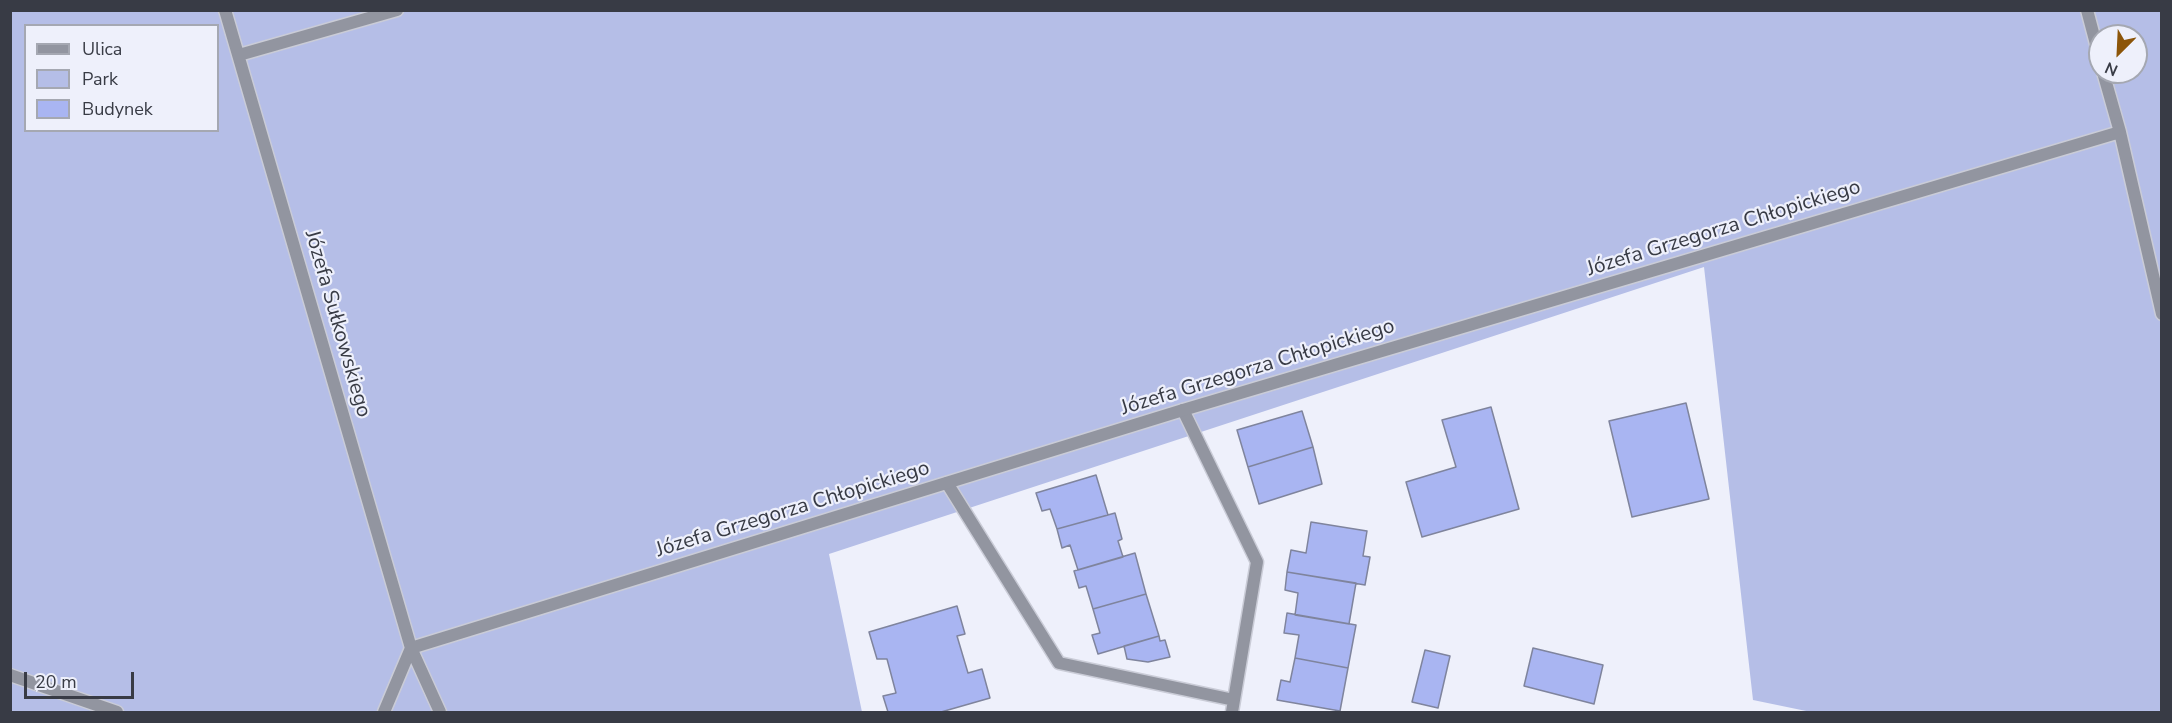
<!DOCTYPE html>
<html>
<head>
<meta charset="utf-8">
<style>
	body { margin:0 }
	#map { position:relative; width:2172px; height:723px; overflow:hidden; background:#eef0fb; font-family:"Nunito Sans",sans-serif }
	canvas { display:block }
	.frame { position:absolute; inset:0; border:12px solid #383b45; pointer-events:none }
	.legend { position:absolute; left:24px; top:24px; width:195px; height:108px; box-sizing:border-box; background:#eef0fb; border:2px solid #a5a8b2; margin:0; padding:8px 10px; list-style:none; font-size:18px; color:#383b45 }
	.legend li { display:flex; align-items:center; gap:12px; height:30px }
	.legend b { width:30px; border:2px solid #a5a8b2 }
	.north { position:absolute; left:2088px; top:24px; width:60px; height:60px; box-sizing:border-box; background:#eef0fb; border:2px solid #a5a8b2; border-radius:50%; rotate:204deg; font-size:16px; font-weight:700; line-height:24px; text-align:center; color:#383b45 }
	.north::after { content:''; display:block; margin:auto; width:21px; height:27px; background:#8c5509; clip-path:polygon(50% 0,100% 100%,50% 72%,0 100%) }
	.scale { position:absolute; left:24px; top:672px; width:110px; height:27px; box-sizing:border-box; border:3px solid #383b45; border-top:0; padding-left:8px; font-size:18px; line-height:21px; white-space:nowrap; color:#383b45; -webkit-text-stroke:4px #eef0fb; paint-order:stroke }
</style>
</head>
<body>
<div id="map">
<canvas width="2172" height="723"></canvas>
<div class="frame"></div>
<ul class="legend">
<li><b style="height:8px;background:#9295a0"></b>Ulica</li>
<li><b style="height:16px;background:#b5bee7"></b>Park</li>
<li><b style="height:16px;background:#a9b5f2"></b>Budynek</li>
</ul>
<div class="north">N</div>
<div class="scale">20 m</div>
</div>
<script>
const ctx = document.querySelector('canvas').getContext('2d');
ctx.lineJoin = 'round';
function paint(path, color) { ctx.fillStyle = color; ctx.fill(path, 'evenodd'); }
function strokePath(path, color, width, dash) { ctx.strokeStyle = color; ctx.lineWidth = width; ctx.lineCap = dash ? 'butt' : 'round'; ctx.setLineDash(dash || []); ctx.stroke(path); }
function write(font, color, halo, rows, align = 'center') {
  ctx.font = font + ' "Nunito Sans",sans-serif'; ctx.lineWidth = 4.5; ctx.setLineDash([]); ctx.textBaseline = 'middle'; ctx.strokeStyle = halo; ctx.fillStyle = color; for (const [text, x, y, turn = 0] of rows) {
    ctx.save(); ctx.translate(x, y); ctx.rotate((+turn || 0) * Math.PI / 180); ctx.textAlign = isNaN(turn) ? turn : align; if (halo) ctx.strokeText(text, 0, 0); ctx.fillText(text, 0, 0); ctx.restore();
  }
}
const green = new Path2D(`
	M10,11H2161V712H1811L1753,700L1704,267L829,554L862,712H11ZM26,26H218V130H26ZM2100,36H2136V72H2100Z`);
const building = new Path2D(`
	M1686,403L1709,499L1632,517L1609,421Z
	M1491,407L1519,509L1422,537L1406,482L1456,467L1442,420Z
	M1302,411L1313,447L1248,467L1237,430Z
	M1313,447L1322,484L1259,504L1248,467Z
	M1096,475L1108,515L1057,529L1050,509L1042,511L1036,493Z
	M1115,513L1122,539L1118,541L1123,557L1078,570L1070,545L1062,548L1057,529Z
	M1311,522L1367,531L1363,556L1370,557L1365,585L1287,572L1291,550L1306,553Z
	M1135,553L1146,594L1093,609L1086,586L1079,588L1074,571Z
	M1287,572L1356,583L1349,624L1295,615L1298,593L1285,590Z
	M1146,594L1159,636L1098,654L1092,635L1100,633L1093,609Z
	M957,606L965,634L957,636L968,673L982,669L990,698L941,712H888L883,696L896,693L887,659H877L869,632Z
	M1287,613L1356,625L1348,668L1295,658L1299,635L1284,633Z
	M1159,636L1160,641L1165,640L1170,657L1148,662L1127,659L1124,646Z
	M1533,648L1603,665L1594,704L1524,686Z
	M1425,650L1450,656L1438,708L1412,702Z
	M1295,658L1348,668L1340,711L1277,700L1281,680L1290,682Z`);
const lane = new Path2D(`
	M1183,410L1257,562L1232,712
	M947,483L1059,663L1234,700`);
const street = new Path2D(`
	M225,10L411,648L440,712
	M2087,10L2100,59
	M239,55L397,10
	M2103,72L2120,132L2162,314
	M411,648L1183,410L2120,132
	M10,675L117,712
	M384,712L411,648`);
const streetNames = [
	["Józefa Grzegorza Chłopickiego",1724,229,-17],
	["Józefa Sułkowskiego",337,324,74],
	["Józefa Grzegorza Chłopickiego",1258,368,-17],
	["Józefa Grzegorza Chłopickiego",793,510,-17]
];
paint(green, '#b5bee7');
paint(building, '#a9b5f2');
strokePath(building, '#7f849d', 1.5);
strokePath(lane, '#caccd7', 15);
strokePath(street, '#caccd7', 15);
strokePath(lane, '#9295a0', 12);
strokePath(street, '#9295a0', 12);
write('21px', '#383b45', '#eef0fb', streetNames);
</script>
</body>
</html>
